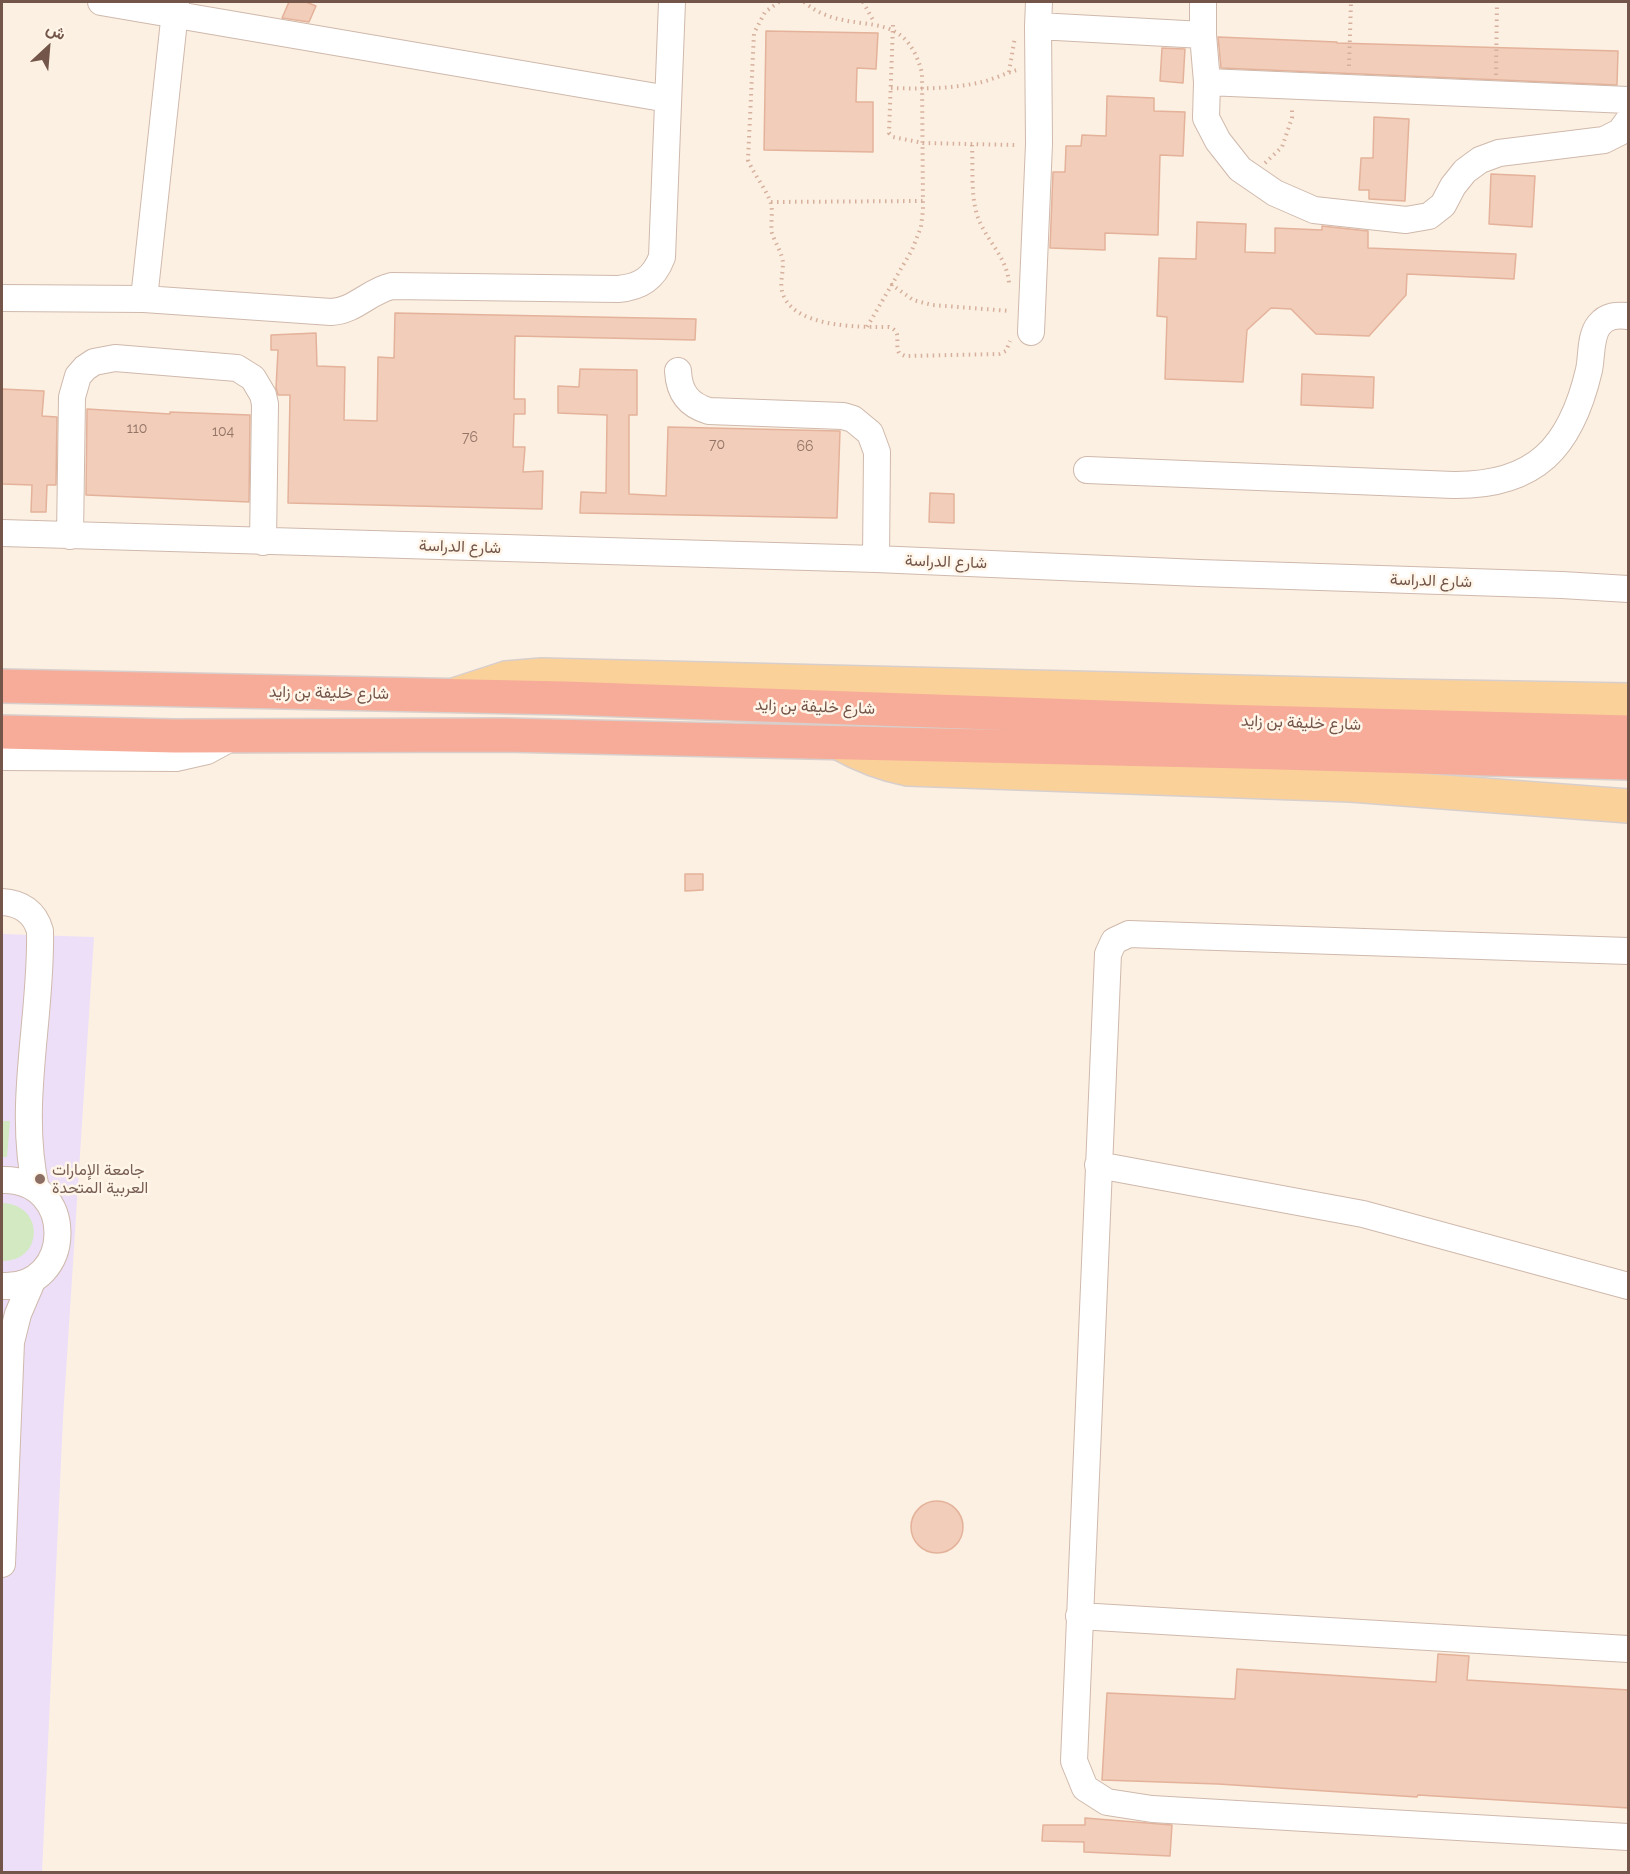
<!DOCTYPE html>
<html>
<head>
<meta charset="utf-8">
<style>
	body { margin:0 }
	#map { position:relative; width:1630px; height:1874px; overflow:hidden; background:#fcf0e2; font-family:Raleway,Vazirmatn,sans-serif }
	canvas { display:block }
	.frame { position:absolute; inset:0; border:3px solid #735549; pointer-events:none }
	.north { position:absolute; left:18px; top:18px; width:60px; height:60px; -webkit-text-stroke:4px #fff5e8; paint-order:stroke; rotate:26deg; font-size:16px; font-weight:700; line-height:24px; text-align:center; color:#735549 }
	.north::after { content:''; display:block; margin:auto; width:21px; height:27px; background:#735549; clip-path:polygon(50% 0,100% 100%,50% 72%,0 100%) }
</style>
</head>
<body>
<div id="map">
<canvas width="1630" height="1874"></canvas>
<div class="frame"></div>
<div class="north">ش</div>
</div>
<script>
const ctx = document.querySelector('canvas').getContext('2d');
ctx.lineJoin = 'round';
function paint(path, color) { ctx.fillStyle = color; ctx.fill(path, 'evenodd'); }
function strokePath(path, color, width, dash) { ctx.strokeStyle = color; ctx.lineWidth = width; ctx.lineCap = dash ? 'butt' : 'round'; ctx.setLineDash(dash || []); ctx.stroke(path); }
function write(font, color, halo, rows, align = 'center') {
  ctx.font = font + ' Raleway,Vazirmatn,sans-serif'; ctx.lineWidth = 5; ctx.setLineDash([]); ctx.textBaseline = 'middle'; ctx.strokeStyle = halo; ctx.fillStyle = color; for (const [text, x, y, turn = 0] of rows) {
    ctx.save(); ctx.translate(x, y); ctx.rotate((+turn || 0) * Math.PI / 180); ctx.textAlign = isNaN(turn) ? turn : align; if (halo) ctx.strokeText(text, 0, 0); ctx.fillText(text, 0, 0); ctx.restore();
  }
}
const education = new Path2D(`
	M2,934L94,937L63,1418L42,1872H2Z`);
const green = new Path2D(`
	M2,1121H10L7,1157H2Z
	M2,1203C45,1204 44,1262 2,1261Z`);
const building = new Path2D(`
	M289,2H306L316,6L309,22L282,18Z
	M766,31L878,33L876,69L857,68L856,102H873V152L764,150Z
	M1218,37L1337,42V43L1618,51L1617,85L1221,68Z
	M1162,48L1185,49L1183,83L1160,81Z
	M1107,96L1154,98V111L1185,112L1183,156L1160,155L1158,235L1105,233V250L1050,248L1053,172H1065L1066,146H1081L1082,135L1106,136Z
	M1374,117L1409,119L1405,201L1369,199V190H1359L1361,158H1373Z
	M1491,174L1535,176L1532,227L1489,224Z
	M1197,222L1246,224L1245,252L1275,253V228L1322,230V226L1368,231V248L1516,254L1514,279L1407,274L1406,295L1369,336L1316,334L1291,309L1271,308L1247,330L1243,382L1165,379L1167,317L1157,316L1159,258L1196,259Z
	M395,313L696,319L695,340L515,336L514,399H525V414H514L513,447H525L523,472L543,471L542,509L288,503L290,395H278L276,388L278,350H271V335L316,333L317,366L345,367L344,420L377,421L378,357L394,358Z
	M580,369L637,370V415H629V494L666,496L668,427L840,431L837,518L580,513L581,492L606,493L607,415L558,413V386L579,387Z
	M1302,374L1374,377L1373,408L1301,405Z
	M2,389L44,391L42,416L57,417L56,485H47L46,512H31L32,485L2,484Z
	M87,409L170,414V412L250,415L249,502L86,495Z
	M930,493L954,494V523L929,522Z
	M685,874H703V890L685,891Z
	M911 1527a26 26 0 1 1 52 0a26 26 0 1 1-52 0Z
	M1438,1654L1469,1656L1467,1680L1629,1690V1808L1418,1795L1417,1797L1218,1784L1102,1780L1107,1693L1235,1699L1237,1669L1436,1682Z
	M1085,1818L1172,1825L1170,1856L1084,1852V1842L1042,1841L1043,1825H1085Z`);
const path = new Path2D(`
	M779,2L765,12L754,33L748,160C754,175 765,187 770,201C774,210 770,223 772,233C775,243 782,252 783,263C783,272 780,283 782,291C791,328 859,327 889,327C903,332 894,342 899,353L905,356L999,354L1006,351L1010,341
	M804,2C851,41 903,0 922,73L923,210L921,227L912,250L867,327
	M863,2L873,20
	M893,25L889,133L893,137L923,143L1018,145
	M1349,66L1351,2
	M1009,72L1015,37
	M1496,75L1497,2
	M891,88C922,89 955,89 986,81C996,78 1006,73 1017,70
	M972,145C973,164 971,193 976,211C982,237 1007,255 1009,283
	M1265,163L1282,147L1292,118V107
	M771,202L923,201
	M891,284L913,300L932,305L1010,311`);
const minor = new Path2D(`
	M101,2L668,99
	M1203,2V35L1207,82L1206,118L1218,141L1240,169L1275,193L1314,210L1406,220L1429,216L1443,205L1453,186L1465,171L1480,160L1499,153L1604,140L1620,132L1628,121
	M1038,26L1203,35
	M1207,82L1628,100
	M2,298L144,299L331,312C355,311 369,291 392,286L618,289C641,287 654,278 662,257L672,2
	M144,299L176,2
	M1031,332L1039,144L1038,26L1039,2
	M678,371C679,392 688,405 709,411L843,416L853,419L870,433L877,452L876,559
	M1087,470L1453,485C1536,486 1571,447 1589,370C1592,356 1590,336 1599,325C1607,315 1617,315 1628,316
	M2,533L876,559L1199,573L1562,585L1628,589
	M70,536L72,397L78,376L85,368L94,362L115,358L237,368L253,378L263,395L265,404L263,542
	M2,757L176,758L207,751L231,738
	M2,902C21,903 35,912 40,931C42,1017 17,1104 36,1189
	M1628,951L1129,934L1114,941L1108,954L1074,1761L1085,1788L1107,1802L1152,1809L1628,1837
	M1098,1165L1363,1214L1628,1286
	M2,1180C77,1178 75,1290 2,1286
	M2,1564L11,1342L18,1314L33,1279
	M1079,1616L1628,1649`);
const major = new Path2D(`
	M457,694L506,678L542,675L1399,696L1628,700
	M839,743C862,756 882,764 908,769L1351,785L1628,806`);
const highway = new Path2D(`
	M2,686L565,698L1220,721L1628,732
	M2,732L175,736L505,735L1243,752L1628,763`);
const markers = [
	[40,1179,6,"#8d6e63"]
];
const numberNames = [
	["110",137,429],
	["104",223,432],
	["76",470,438],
	["70",717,445],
	["66",805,447]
];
const streetNames = [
	["شارع الدراسة",460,547,2],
	["شارع الدراسة",946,562,2],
	["شارع الدراسة",1431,581,2],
	["شارع خليفة بن زايد",329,693,1],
	["شارع خليفة بن زايد",815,707,2],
	["شارع خليفة بن زايد",1301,723,2]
];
const educationNames = [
	["جامعة الإمارات",52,1170],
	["العربية المتحدة",52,1188]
];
paint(education, '#eddff8');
paint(green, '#d3e9c1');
paint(building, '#f1cdba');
strokePath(building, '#e4b29a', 1.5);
strokePath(minor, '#cfb9ac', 28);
strokePath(major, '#d8cfcc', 36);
strokePath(highway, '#d8cfcc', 36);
strokePath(path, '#d6b09d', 4, [1.5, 4.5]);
strokePath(minor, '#fff', 26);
strokePath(major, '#fbd19a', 33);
strokePath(highway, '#f6ac98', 33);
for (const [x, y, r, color] of markers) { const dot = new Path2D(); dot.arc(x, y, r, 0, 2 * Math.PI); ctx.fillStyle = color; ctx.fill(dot); strokePath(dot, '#fff5e8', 2); }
write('14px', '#927365', null, numberNames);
write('16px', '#735549', '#fff5e8', streetNames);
write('16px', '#785e54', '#fff5e8', educationNames, 'left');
</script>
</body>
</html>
